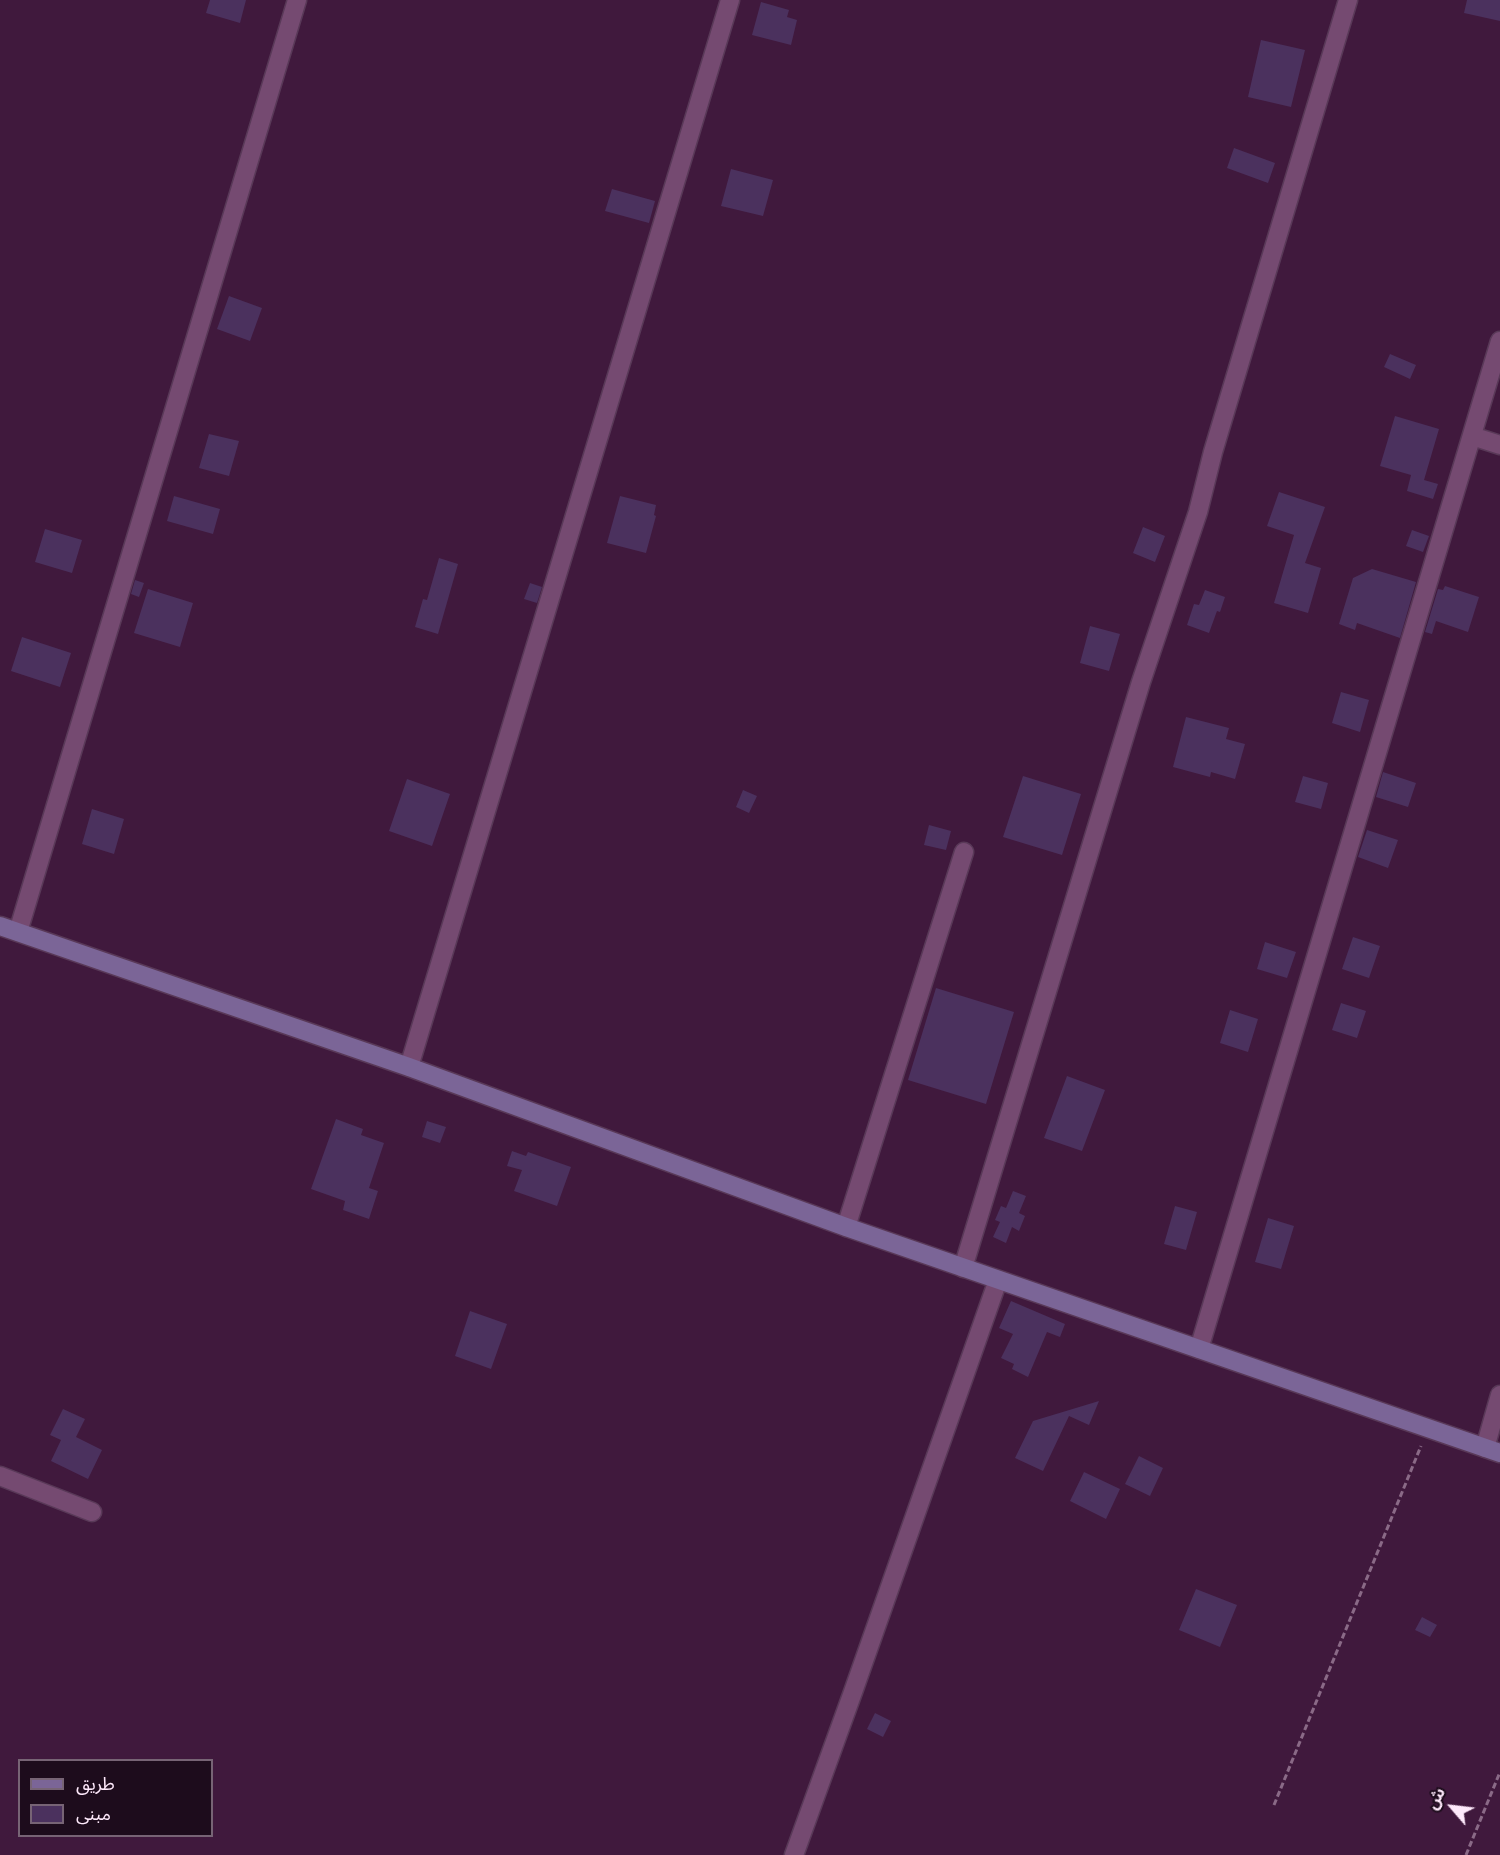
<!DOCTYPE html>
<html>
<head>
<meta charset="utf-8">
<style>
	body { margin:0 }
	#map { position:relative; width:1500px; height:1855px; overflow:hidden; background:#40193d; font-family:"Roboto Condensed","Noto Sans Arabic",sans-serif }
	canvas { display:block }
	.legend { position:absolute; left:18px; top:1759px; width:195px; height:78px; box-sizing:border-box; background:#1d0c1c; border:2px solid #776475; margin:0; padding:8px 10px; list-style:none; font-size:18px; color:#fee9fb }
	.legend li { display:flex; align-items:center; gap:12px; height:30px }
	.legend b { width:30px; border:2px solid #776475 }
	.north { position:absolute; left:1422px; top:1777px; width:60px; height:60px; -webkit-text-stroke:4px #1d0c1c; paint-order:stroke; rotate:298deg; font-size:16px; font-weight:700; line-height:24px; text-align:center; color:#fee9fb }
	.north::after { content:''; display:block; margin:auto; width:21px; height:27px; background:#fee9fb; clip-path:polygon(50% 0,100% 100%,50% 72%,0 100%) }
</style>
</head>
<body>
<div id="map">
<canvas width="1500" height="1855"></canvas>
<ul class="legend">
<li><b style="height:8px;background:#7b6597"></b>طريق</li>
<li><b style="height:16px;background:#4b315e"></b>مبنى</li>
</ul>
<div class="north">ش</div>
</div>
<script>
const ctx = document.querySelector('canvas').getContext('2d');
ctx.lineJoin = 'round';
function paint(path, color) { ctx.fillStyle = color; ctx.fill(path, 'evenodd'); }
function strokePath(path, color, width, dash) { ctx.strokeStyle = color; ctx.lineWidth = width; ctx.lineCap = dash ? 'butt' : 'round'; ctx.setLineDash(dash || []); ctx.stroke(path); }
const building = new Path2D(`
	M210,0H246L240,23L206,13Z
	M1467,0H1500V21L1464,13Z
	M761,2L789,10L787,17L797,20L791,45L752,35Z
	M1261,40L1305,50L1291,107L1248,97Z
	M1234,148L1275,163L1268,183L1227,168Z
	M731,169L773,180L763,216L721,206Z
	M612,189L655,201L649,223L605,211Z
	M229,296L262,308L250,341L217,329Z
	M1390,354L1416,365L1410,379L1384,367Z
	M1395,416L1439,429L1424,480L1438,484L1433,499L1407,491L1411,475L1380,466Z
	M209,434L239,441L229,476L199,468Z
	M1279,492L1325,507L1305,563L1321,568L1308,613L1274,603L1294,535L1267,526Z
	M174,496L220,509L213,534L167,521Z
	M620,496L656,505L654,515L656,516L646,553L607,543Z
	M1143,527L1165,536L1155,562L1133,553Z
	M45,529L82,540L72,573L35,562Z
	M1412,530L1429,536L1423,552L1406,546Z
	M439,558L458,564L438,634L415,627L423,599L427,600Z
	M1372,569L1416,582L1400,638L1357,623L1355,630L1339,624L1353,578Z
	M135,580L144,583L139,597L131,594Z
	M530,583L542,587L537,603L524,599Z
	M1445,586L1479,597L1468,632L1436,621L1432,634L1425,632L1438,589L1443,590Z
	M148,589L193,603L180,647L134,633Z
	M1205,590L1225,597L1220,612L1217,611L1209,633L1187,625L1194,604L1199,605Z
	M1090,626L1120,634L1109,671L1080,663Z
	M22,637L71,653L60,687L11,671Z
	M1341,692L1369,700L1360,732L1332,723Z
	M1186,717L1229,728L1226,739L1245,744L1235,779L1211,772L1210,777L1173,767Z
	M1383,772L1416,783L1408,807L1376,797Z
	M1023,776L1081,794L1062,855L1003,837Z
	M1303,776L1328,783L1321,809L1295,802Z
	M407,779L450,794L432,846L389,831Z
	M743,790L757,796L749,813L736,807Z
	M92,809L124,819L114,854L82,844Z
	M929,825L951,831L946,850L924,845Z
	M1367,830L1398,840L1388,868L1358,857Z
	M1353,937L1380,946L1369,978L1342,969Z
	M1265,942L1296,952L1287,978L1257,969Z
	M936,988L1014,1012L986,1104L908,1080Z
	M1341,1003L1366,1011L1357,1038L1332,1030Z
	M1230,1010L1258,1019L1248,1052L1220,1043Z
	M1067,1076L1105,1090L1082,1151L1044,1138Z
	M336,1119L363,1129L361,1135L384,1143L369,1188L378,1191L369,1219L343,1210L345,1201L311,1189Z
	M427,1121L446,1127L440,1143L422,1137Z
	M512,1151L526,1156L528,1152L571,1167L557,1206L514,1191L522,1170L507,1166Z
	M1013,1191L1026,1196L1019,1213L1025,1216L1019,1231L1012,1227L1006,1243L993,1237L1000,1222L995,1220L1001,1206L1006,1208Z
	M1175,1206L1197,1212L1186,1250L1164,1244Z
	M1268,1218L1294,1226L1281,1269L1255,1262Z
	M1011,1301L1065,1324L1060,1337L1047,1332L1028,1377L1012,1369L1014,1364L1001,1358L1013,1334L999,1328Z
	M470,1311L507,1324L491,1369L455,1356Z
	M1099,1401L1089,1425L1069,1416L1043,1471L1015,1458L1033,1421Z
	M63,1409L85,1419L76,1437L102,1450L88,1479L51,1461L61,1440L50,1435Z
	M1139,1456L1163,1468L1150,1496L1125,1484Z
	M1084,1472L1120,1489L1106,1519L1070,1501Z
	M1196,1589L1237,1605L1220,1647L1179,1630Z
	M1422,1617L1437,1625L1430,1637L1415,1630Z
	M875,1713L891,1721L883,1737L867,1729Z`);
const path = new Path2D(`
	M1274,1805L1421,1446
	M1466,1855L1500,1772`);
const street = new Path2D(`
	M1472,436L1500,445
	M18,932L297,0
	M409,1067L730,0
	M846,1227L964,852
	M963,1268L1141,682L1198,512L1213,452L1348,0
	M1199,1349L1500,341
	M1485,1448L1500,1395
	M0,1476L92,1512
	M794,1855L853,1692L998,1280`);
const secondary = new Path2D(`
	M0,926L409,1067L846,1227L1500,1453`);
paint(building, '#4b315e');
strokePath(street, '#593958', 21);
strokePath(secondary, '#593958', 21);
strokePath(path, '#8a6a87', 3, [6, 3]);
strokePath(street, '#754a71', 18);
strokePath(secondary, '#7b6597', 18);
</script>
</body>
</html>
